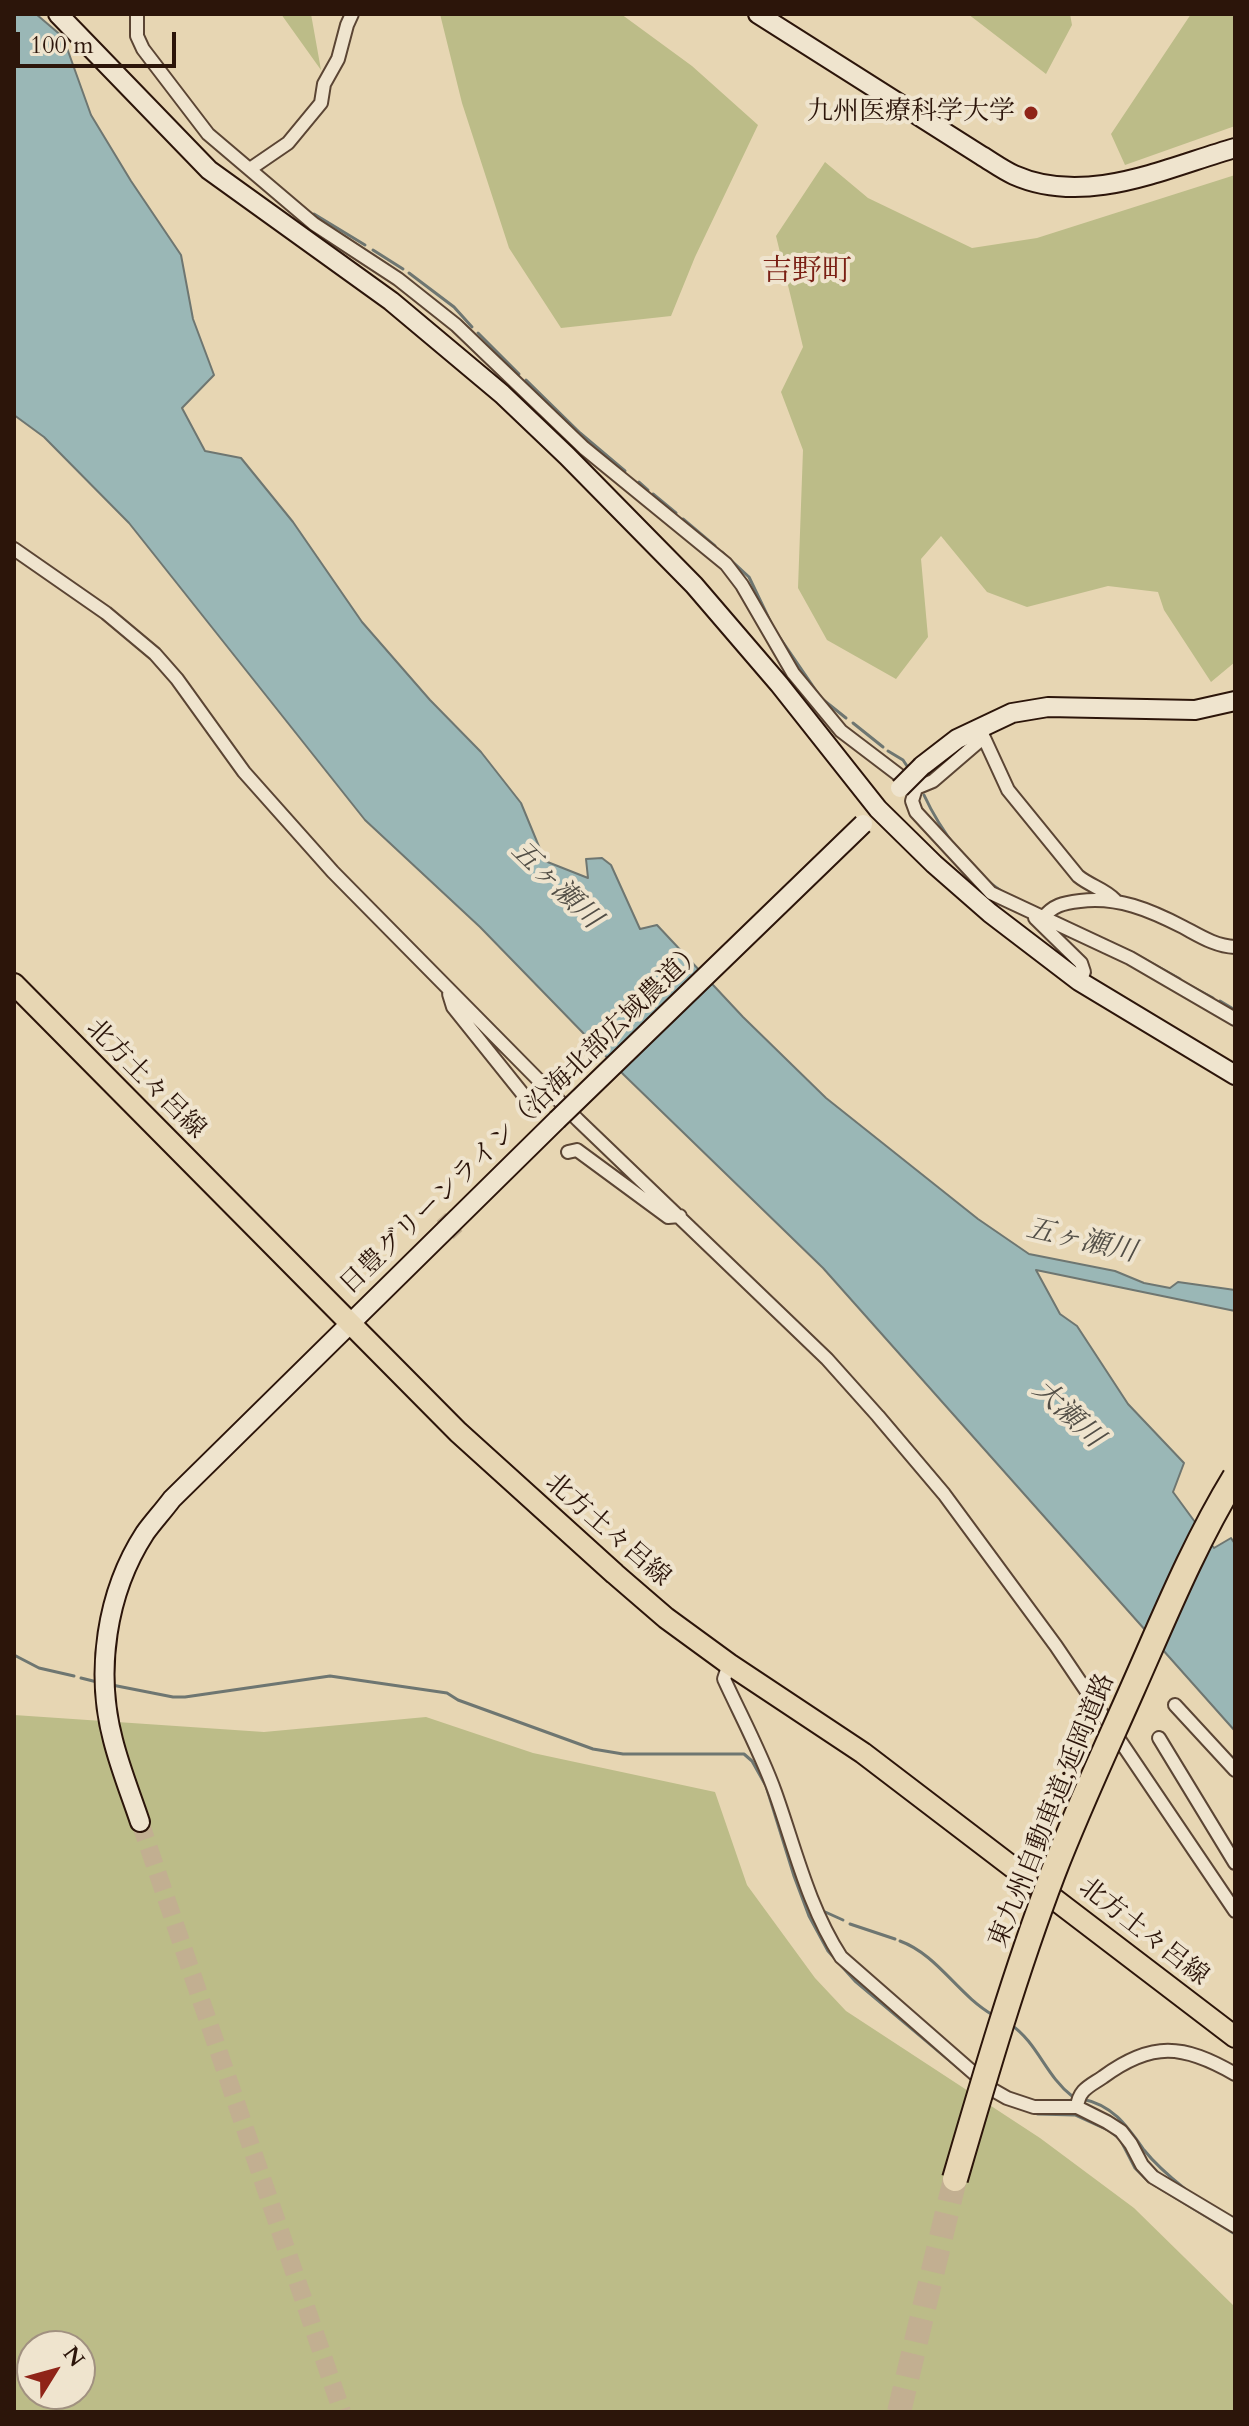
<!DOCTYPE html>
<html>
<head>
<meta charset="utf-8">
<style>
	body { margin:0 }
	#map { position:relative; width:1249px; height:2426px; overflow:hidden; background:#e7d6b3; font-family:Cardo,serif }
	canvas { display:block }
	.frame { position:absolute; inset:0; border:16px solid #2c150a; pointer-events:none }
	.north { position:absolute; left:16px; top:2330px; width:80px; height:80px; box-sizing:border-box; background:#efe4ce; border:2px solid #a19180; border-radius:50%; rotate:53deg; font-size:22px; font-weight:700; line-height:32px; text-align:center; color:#2c150a }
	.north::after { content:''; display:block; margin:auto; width:28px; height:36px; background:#8f2418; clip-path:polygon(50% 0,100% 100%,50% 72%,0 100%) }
	.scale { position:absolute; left:16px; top:32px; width:160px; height:36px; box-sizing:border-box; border:4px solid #2c150a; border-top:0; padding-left:10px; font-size:24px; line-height:28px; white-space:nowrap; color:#2c150a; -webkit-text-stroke:6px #efe4ce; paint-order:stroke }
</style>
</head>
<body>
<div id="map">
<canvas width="1249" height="2426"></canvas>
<div class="frame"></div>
<div class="north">N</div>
<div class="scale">100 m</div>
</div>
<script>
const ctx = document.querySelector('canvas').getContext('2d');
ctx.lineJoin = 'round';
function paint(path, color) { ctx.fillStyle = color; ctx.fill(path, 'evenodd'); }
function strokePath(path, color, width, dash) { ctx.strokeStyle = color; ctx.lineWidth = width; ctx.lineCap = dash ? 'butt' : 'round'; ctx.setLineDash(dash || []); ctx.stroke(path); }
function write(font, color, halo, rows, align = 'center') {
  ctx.font = font + ' Cardo,"Noto Serif JP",serif'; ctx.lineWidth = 8; ctx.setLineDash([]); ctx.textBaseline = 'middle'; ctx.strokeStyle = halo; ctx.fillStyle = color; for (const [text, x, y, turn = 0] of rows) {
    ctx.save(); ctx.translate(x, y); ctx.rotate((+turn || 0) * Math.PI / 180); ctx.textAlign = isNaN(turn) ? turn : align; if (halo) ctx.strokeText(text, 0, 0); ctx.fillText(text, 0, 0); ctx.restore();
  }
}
const green = new Path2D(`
	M281,14H311L321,70Z
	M440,14H621L692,66L758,125L695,257L671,316L561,328L509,248L462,103Z
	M968,14H1070L1072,25L1046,74Z
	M1191,14H1235V126L1125,165L1111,134Z
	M825,162L868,198L972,248L1037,238L1235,175V662L1211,682L1164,610L1158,592L1108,586L1027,607L987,592L941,536L921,559L928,637L896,679L827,640L798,588L803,450L781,392L803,347L776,236Z
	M14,1715L264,1732L426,1717L533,1753L715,1792L747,1885L815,1978L846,2011L1040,2138L1134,2208L1235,2307V2412H14ZM32,2346H80V2394H32Z`);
const water = new Path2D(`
	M14,14H36L63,37L91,115L131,181L181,255L193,319L214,375L182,408L205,451L241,458L293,522L362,622L430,700L481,752L521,803L545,861L588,878L586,859L602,858L611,865L640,929L657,925L743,1017L826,1098L978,1219L1029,1254L1115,1271L1144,1283L1170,1288L1178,1282L1235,1290V1311L1036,1270L1060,1314L1077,1326L1128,1404L1184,1463L1173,1492L1214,1548L1231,1538L1235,1544V1731L823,1268L624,1075L480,927L365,820L129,523L44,437L14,415Z`);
const stream = new Path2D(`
	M314,214L365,245
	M373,250L403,269
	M409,273L454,307L472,327
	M478,333L519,374
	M526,380L580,433L625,471
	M639,482L648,490
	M653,494L676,513
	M683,519L715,546
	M722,552L749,577L772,625
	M780,638L821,698L846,718
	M853,723L883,747
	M888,751L903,760L909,769
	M924,795C940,830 970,871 1004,893
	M1053,916L1129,951
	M1137,955L1180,979
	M1185,983L1213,998
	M1220,1001L1235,1010
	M14,1655L39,1668L74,1676
	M81,1678L97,1682
	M112,1685L173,1697H185L330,1676L447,1693L458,1700L593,1749L623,1754H744L752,1761L766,1786L794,1876L809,1916L828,1951L855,1981L975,2082
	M823,1911L843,1920
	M850,1924L895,1939
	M900,1941C938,1955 958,1995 993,2015
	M1010,2024C1038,2043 1045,2075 1072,2096
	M1082,2099C1113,2105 1127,2126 1144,2150C1156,2165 1170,2177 1185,2189
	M1007,2104L1038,2114L1075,2115L1110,2131L1120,2139L1135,2168L1148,2181L1235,2234`);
const streetTunnel = new Path2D(`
	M441,1217L458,1235`);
const secondaryTunnel = new Path2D(`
	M140,1822L342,2412`);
const highwayTunnel = new Path2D(`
	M899,2412L955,2179`);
const street = new Path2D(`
	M137,14V36L143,49L208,134L314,224L398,279L456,325L584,448L726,564L742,585L793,673L841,731L916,788L912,801L916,812L991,893L1130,958L1235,1019
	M250,169L288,143L321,103L324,84L338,59L347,25L352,14
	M14,549L106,613L155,654L177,679L244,772L333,872L578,1120L827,1359L878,1416L944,1494L1056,1646L1235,1911
	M979,727L1008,790L1078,876C1090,886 1105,889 1115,900
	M916,788L933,781L983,738
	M1035,918L1081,963L1084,972L1079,981
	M1042,919C1053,905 1063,903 1080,901C1117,896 1150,910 1183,927C1200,936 1215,946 1235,947
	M449,994L453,1007L526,1098L524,1105
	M568,1152L577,1150L668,1217L680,1216
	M729,1664L724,1679C741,1716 761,1753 775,1792C795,1848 808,1906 841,1957L993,2090L1007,2098L1034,2107H1077L1107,2122L1121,2131L1131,2144L1142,2165L1153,2177L1235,2226
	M1175,1705L1235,1770
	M1159,1738L1235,1863
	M1077,2107C1079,2089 1090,2086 1103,2077C1152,2041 1183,2044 1235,2074`);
const secondary = new Path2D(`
	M58,14L209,170L391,301L502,394L567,456L694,585L779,684L878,809L934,864L990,913L1079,981L1235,1075
	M758,14L982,156C992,162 1003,170 1014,175C1086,207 1165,168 1235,148
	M922,766L957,739L1012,713L1048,707L1195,710L1235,701
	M140,1822C131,1795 120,1768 113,1740C95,1672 106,1593 145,1533C153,1522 163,1511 172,1499L557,1120`);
const primary = new Path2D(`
	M14,984L458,1432L615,1574L666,1618L729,1664L863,1753L1235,2037`);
const secondaryBridge = new Path2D(`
	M900,788L922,766
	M557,1120L863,824`);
const highwayBridge = new Path2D(`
	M955,2179C985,2076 1015,1973 1053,1873C1077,1811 1105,1751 1132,1690C1164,1618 1194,1544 1235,1477`);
const markers = [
	[1031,113,8,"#8f2418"]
];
const poiNames = [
	["九州医療科学大学",1015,113]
];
const streetNames = [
	["北方土々呂線",145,1080,45],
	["日豊グリーンライン（沿海北部広域農道）",523,1119,-44],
	["北方土々呂線",607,1531,41],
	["東九州自動車道;延岡道路",1053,1811,-68],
	["北方土々呂線",1143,1933,38]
];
const waterNames = [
	["五ヶ瀬川",555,886,44],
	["五ヶ瀬川",1081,1242,13],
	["大瀬川",1067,1415,43]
];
const quarterNames = [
	["吉野町",807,273]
];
paint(green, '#bcbc88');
paint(water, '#9ab7b6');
strokePath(water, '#6e7671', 2);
strokePath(stream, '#6e7671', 3);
strokePath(streetTunnel, '#c2af91', 12, [12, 6]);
strokePath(secondaryTunnel, '#c2af91', 18, [18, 9]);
strokePath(highwayTunnel, '#c2af91', 24, [24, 12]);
strokePath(street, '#5b4534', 16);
strokePath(secondary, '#2c150a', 22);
strokePath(primary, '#2c150a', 24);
strokePath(street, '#efe4ce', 12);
strokePath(secondary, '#efe4ce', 18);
strokePath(primary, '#e7d6b3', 20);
strokePath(secondaryBridge, '#2c150a', 22, []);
strokePath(highwayBridge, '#2c150a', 28, []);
strokePath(secondaryBridge, '#efe4ce', 18);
strokePath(highwayBridge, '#e7d6b3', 24);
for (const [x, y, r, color] of markers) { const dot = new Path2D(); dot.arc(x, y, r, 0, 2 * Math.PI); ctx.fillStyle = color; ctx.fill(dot); strokePath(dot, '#efe4ce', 3); }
write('26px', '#2c150a', '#efe4ce', poiNames, 'right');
write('26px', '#2c150a', '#efe4ce', streetNames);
write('italic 28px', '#524e46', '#efe4ce', waterNames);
write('30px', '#7a1f14', '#efe4ce', quarterNames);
</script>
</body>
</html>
